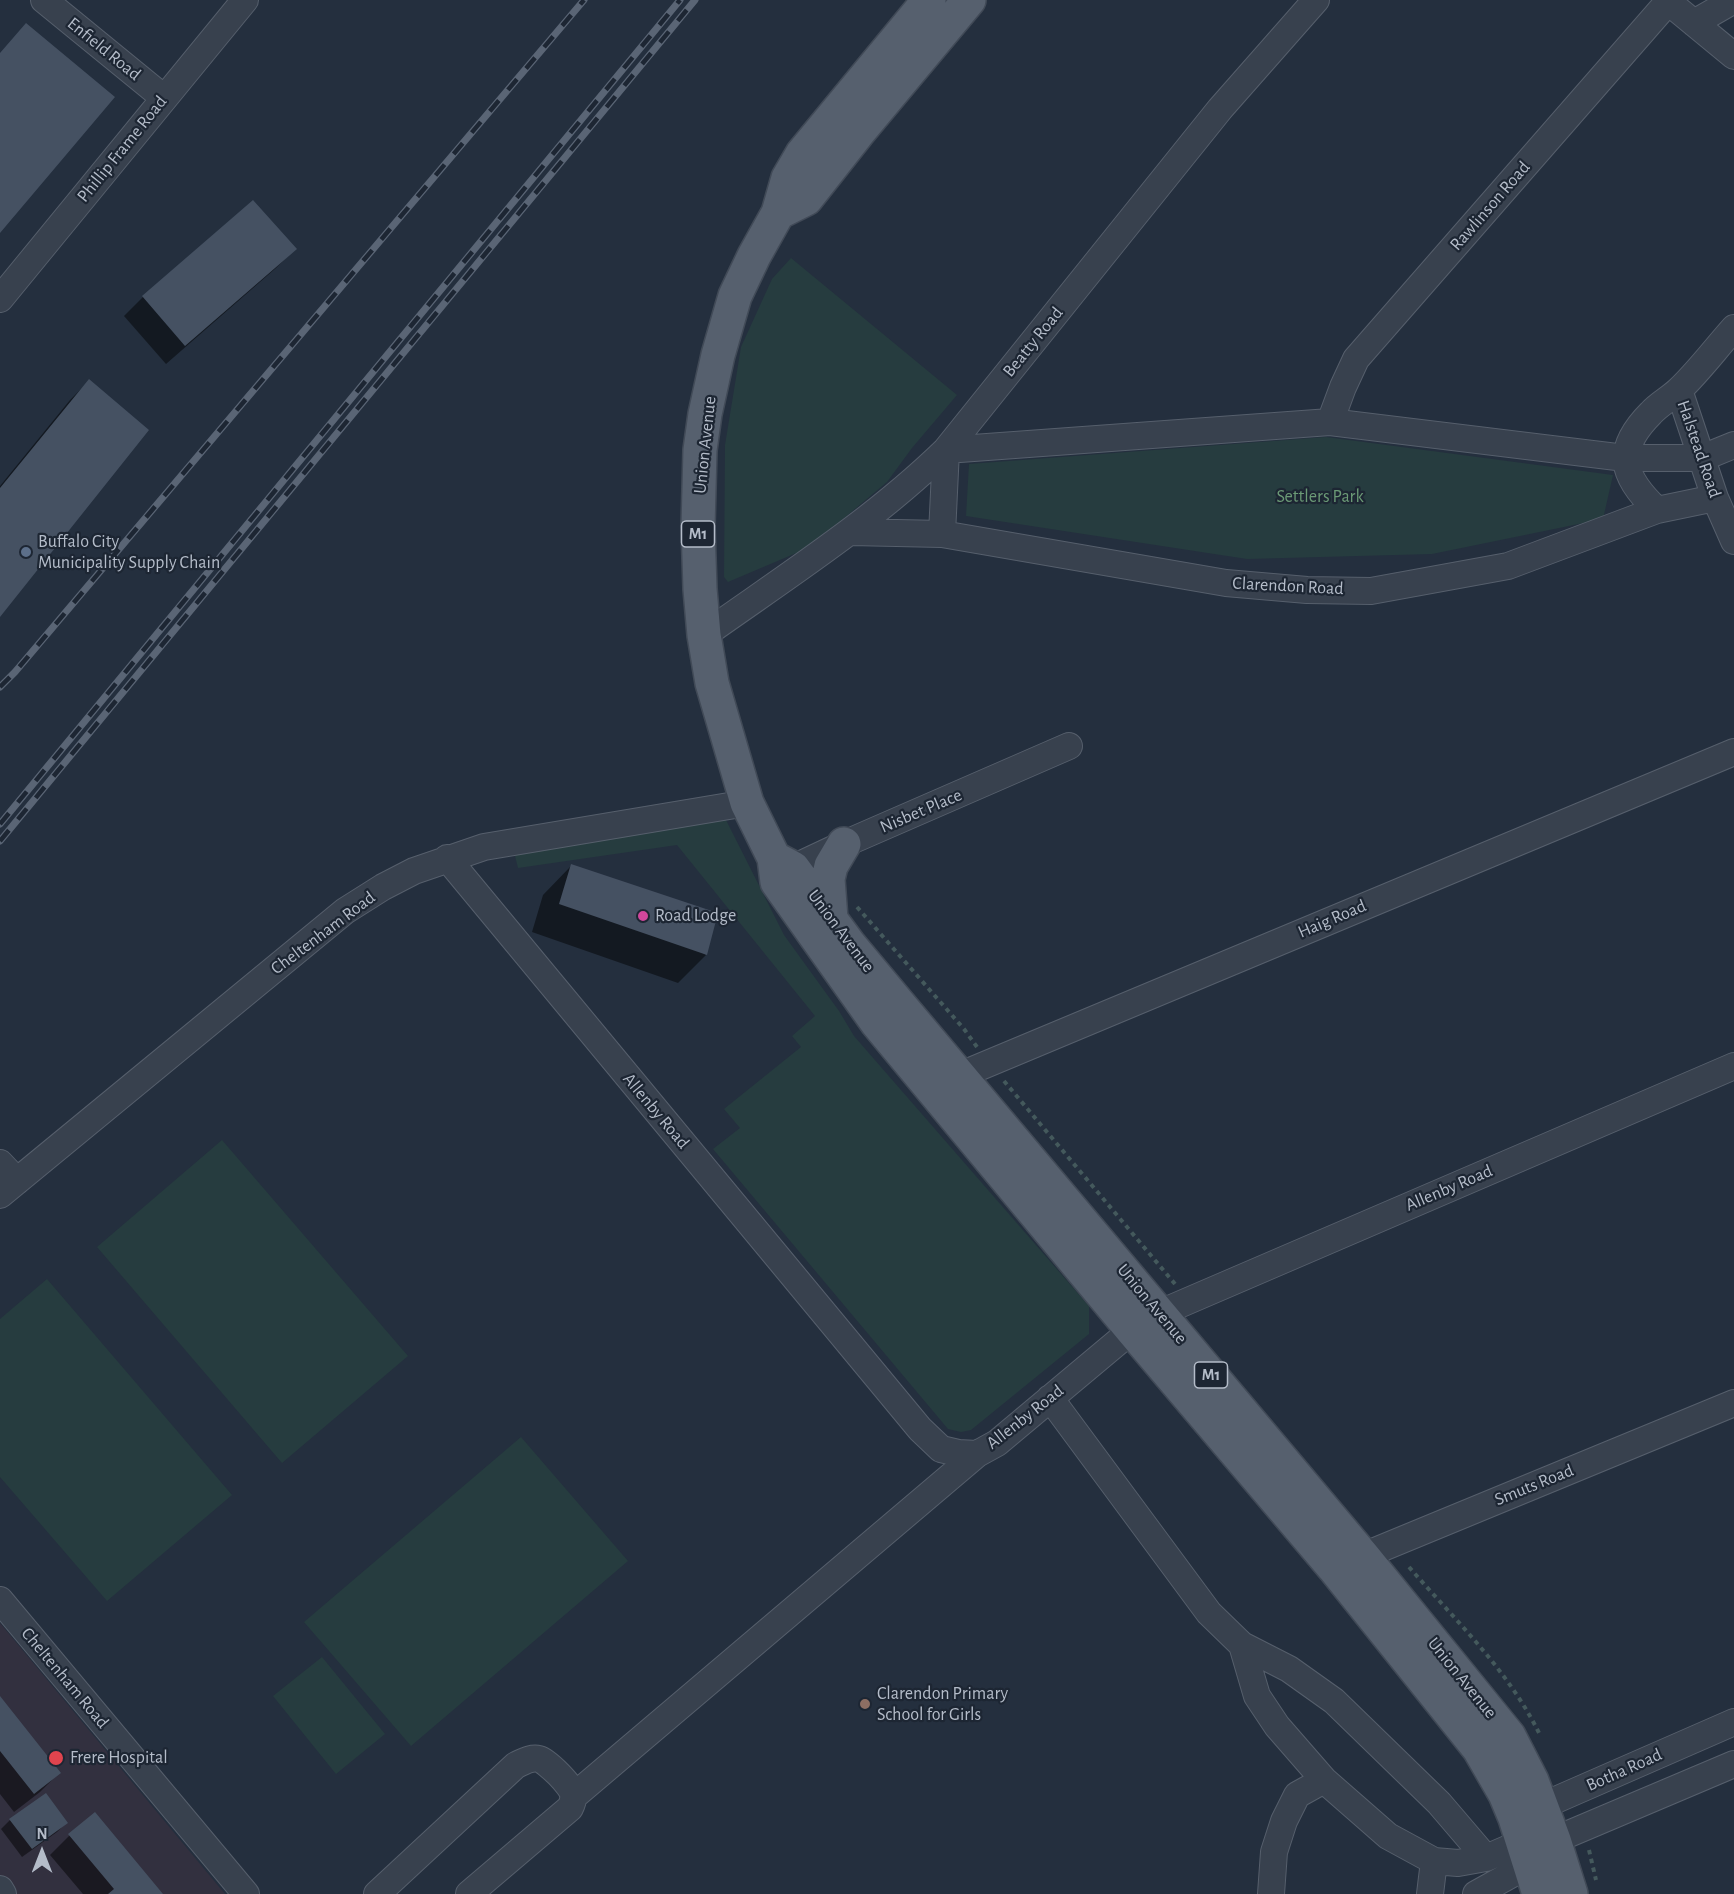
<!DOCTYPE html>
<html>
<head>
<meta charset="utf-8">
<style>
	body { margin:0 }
	#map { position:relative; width:1734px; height:1894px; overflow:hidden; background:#242f3e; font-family:"Alegreya Sans",sans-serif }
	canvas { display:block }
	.north { position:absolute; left:12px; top:1822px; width:60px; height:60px; -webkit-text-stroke:4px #1d2633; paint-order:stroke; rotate:0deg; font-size:16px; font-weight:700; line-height:24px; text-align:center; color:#b4bcc9 }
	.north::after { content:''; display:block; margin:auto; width:21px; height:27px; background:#b4bcc9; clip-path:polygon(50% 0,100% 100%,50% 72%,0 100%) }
</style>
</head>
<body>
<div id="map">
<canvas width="1734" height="1894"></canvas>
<div class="north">N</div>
</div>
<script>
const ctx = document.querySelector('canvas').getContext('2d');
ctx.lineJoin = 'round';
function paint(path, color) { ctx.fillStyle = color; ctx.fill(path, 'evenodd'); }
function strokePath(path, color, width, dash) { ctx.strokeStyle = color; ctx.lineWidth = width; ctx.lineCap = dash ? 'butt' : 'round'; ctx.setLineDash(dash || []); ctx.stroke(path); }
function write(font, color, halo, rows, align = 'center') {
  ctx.font = font + ' "Alegreya Sans",sans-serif'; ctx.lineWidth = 4.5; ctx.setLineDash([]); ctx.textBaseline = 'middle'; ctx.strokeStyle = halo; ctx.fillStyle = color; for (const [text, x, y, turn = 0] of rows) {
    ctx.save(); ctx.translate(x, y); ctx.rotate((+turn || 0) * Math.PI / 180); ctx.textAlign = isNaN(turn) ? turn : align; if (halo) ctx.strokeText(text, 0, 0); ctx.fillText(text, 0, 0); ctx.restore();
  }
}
const medical = new Path2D(`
	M0,1623L225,1894H0Z`);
const green = new Path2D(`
	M791,258L957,395L912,448L887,482L843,519L801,551L728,582L724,577L725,445L741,347L772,279Z
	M1326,437L1613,475L1603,519L1432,554L1247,559L966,516L969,464Z
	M725,818L784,935L839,1011L854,1036L1089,1306V1334L971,1430L961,1432L948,1429L713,1149L740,1128L724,1109L801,1047L792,1036L815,1016L677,845L518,868L514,852Z
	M222,1140L408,1356L282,1463L97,1247Z
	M47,1279L232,1495L107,1601L0,1477V1319Z
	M521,1437L628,1561L411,1746L304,1622Z
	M322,1657L385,1734L336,1774L273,1696Z`);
const shadow = new Path2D(`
	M253,202L295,249L276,268L166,364L124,316L143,297Z
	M89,381L0,614V486L70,400Z
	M571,866L706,955L678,983L532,932L543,895Z
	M0,1699L59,1773L40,1792L14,1812L0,1794Z
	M94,1814L161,1894H83L50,1855L69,1836Z
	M10,1820L66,1823L57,1832L22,1857L1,1829Z`);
const building = new Path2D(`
	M26,23L115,97L0,233V53Z
	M253,200L297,249L185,346L142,296Z
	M89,379L149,430L0,617V488Z
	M571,864L718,913L707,955L559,904Z
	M0,1696L61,1773L34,1794L0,1751Z
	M46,1793L68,1823L32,1849L9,1819Z
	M95,1812L163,1894H108L114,1889L68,1834Z`);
const path = new Path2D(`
	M857,907L964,1029L977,1047
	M1004,1081L1175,1284
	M1409,1567C1455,1620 1508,1670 1539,1733
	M1589,1850L1596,1880`);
const minor = new Path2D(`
	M44,0L164,98
	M1666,0L1734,56
	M1694,23L1734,0
	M0,299L245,0
	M1679,390L1715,498L1734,541
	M1330,422L1343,387L1356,359L1668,2
	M1657,510C1621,476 1614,450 1651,413C1659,404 1671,398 1679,390C1699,371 1716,348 1734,328
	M851,532L942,534L1226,583L1307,590L1371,591L1508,566L1657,510L1715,498
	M942,534L946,450L1330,422L1625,458H1702L1734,445
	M704,635C787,576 873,521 946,450L1220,109L1316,0
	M447,858L920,1429L941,1449L958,1453L977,1454L997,1443L1132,1330L1160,1313L1734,1066
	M779,880L793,868L844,844L1069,746
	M944,1082L1734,752
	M0,1163L17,1181
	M0,1195L345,911L383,887L414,871L484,847L747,803
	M1050,1398L1209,1613L1242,1645L1289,1669L1334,1701L1439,1803L1486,1858L1523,1842
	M1346,1563L1734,1403
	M0,1600L246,1894
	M1242,1645L1257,1696L1277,1726L1324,1780L1388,1836L1434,1861L1458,1863L1486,1858
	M574,1796L977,1454
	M1526,1813L1734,1722
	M1538,1847L1734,1764
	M0,1889L3,1894
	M377,1894L516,1765C523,1762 531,1757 539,1759C547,1761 572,1786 573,1794C574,1799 572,1804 570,1808L469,1894
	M1271,1894L1274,1852L1284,1821L1297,1795L1324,1780
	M1430,1894L1434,1861
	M1476,1894L1530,1864`);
const major = new Path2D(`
	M929,0L802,154L788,178L778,213L754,256L735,296L718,355L705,414L700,450L698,527L700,589L704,635L712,683L747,803L774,858L777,882L877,1023L1132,1330L1334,1568L1479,1749L1505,1794L1515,1818L1539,1894
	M778,213L806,199L858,133L969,0
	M774,858L793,868L849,944L899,1004L1363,1556L1509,1736L1532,1781L1554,1840L1571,1894
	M831,919L828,879L831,866L844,844`);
const rail = new Path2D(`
	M0,687L15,672L584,0
	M0,824L680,0
	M0,841L695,0`);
const markers = [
	[26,552,6,"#5c6f8a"],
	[643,916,6,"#d1479c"],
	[865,1704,6,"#8d6e63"],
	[56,1758,8,"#e0444e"]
];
const shields = [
	[698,534,33],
	[1211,1375,33]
];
const shieldNames = [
	["M1",698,534],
	["M1",1211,1375]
];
const streetNames = [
	["Enfield Road",104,49,39],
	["Phillip Frame Road",122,149,-51],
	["Rawlinson Road",1490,206,-49],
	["Beatty Road",1033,342,-51],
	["Union Avenue",705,445,-84],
	["Halstead Road",1699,449,71],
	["Clarendon Road",1288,586,3],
	["Nisbet Place",921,811,-23],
	["Haig Road",1332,919,-23],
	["Union Avenue",841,931,53],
	["Cheltenham Road",323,933,-37],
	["Allenby Road",656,1111,50],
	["Allenby Road",1449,1188,-23],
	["Union Avenue",1152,1304,50],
	["Allenby Road",1025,1417,-38],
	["Smuts Road",1534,1485,-22],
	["Cheltenham Road",65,1678,50],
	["Union Avenue",1462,1678,51],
	["Botha Road",1624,1770,-24]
];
const parkNames = [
	["Settlers Park",1320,497]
];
const poiNames = [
	["Buffalo City",38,542],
	["Municipality Supply Chain",38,563],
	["Road Lodge",655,916],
	["Clarendon Primary",877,1694],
	["School for Girls",877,1715],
	["Frere Hospital",70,1758]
];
paint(medical, '#32303f');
paint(green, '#263c3f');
paint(shadow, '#0007');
paint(building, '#455162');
strokePath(minor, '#565f6c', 28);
strokePath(major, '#414a57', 36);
strokePath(path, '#44595c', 4, [4.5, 4.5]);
strokePath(minor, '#38414e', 26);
strokePath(major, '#56606e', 33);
strokePath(rail, '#5a6575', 7);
strokePath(rail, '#1d2633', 4.5, [14]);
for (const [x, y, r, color] of markers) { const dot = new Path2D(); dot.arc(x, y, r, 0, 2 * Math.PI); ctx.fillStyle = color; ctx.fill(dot); strokePath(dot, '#1d2633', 2); }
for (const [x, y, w] of shields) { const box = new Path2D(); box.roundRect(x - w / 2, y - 13, w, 26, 4.5); ctx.fillStyle = '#1d2633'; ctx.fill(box); strokePath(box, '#b4bcc9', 1.5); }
write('bold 16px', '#b4bcc9', null, shieldNames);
write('18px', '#b4bcc9', '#1d2633', streetNames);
write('18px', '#6b9a76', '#1d2633', parkNames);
write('18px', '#b4bcc9', '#1d2633', poiNames, 'left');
</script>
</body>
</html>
